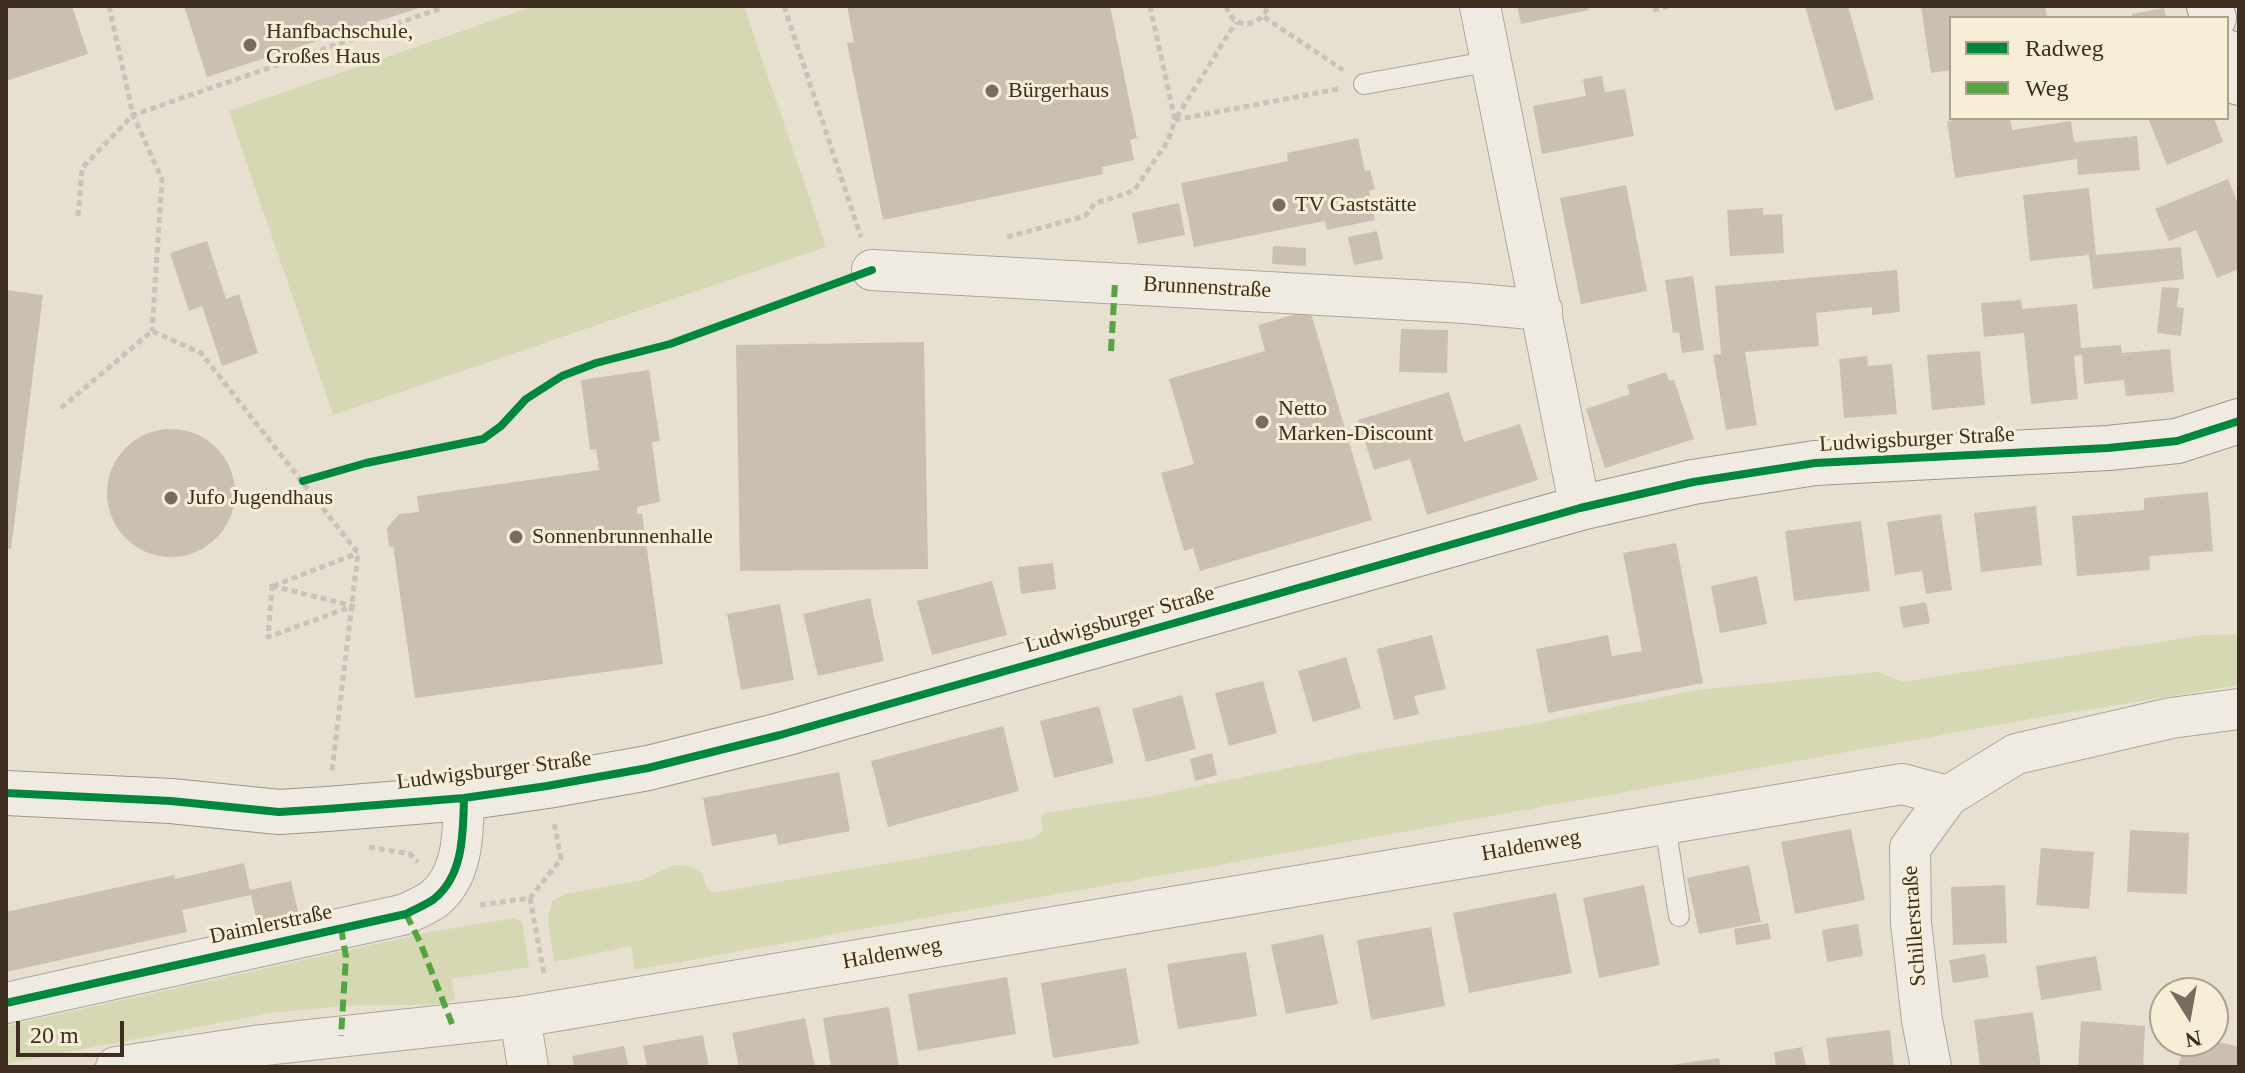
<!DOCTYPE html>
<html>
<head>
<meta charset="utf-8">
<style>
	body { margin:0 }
	#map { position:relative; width:2245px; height:1073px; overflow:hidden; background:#e7e0d1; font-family:"Times New Roman",serif }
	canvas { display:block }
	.frame { position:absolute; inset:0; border:8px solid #3d2e20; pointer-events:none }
	.legend { position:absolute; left:1949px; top:16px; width:280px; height:104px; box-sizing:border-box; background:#f7eed8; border:2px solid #ada18e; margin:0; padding:10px 14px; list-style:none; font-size:24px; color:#3d2e20 }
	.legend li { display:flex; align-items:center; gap:16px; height:40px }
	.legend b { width:40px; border:2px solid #ada18e }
	.north { position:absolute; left:2149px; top:977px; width:80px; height:80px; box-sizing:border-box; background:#f7eed8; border:2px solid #ada18e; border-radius:50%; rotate:169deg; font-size:22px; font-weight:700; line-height:32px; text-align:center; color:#3d2e20 }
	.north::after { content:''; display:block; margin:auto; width:28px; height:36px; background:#786c5e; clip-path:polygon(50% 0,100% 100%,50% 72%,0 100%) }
	.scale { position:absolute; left:16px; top:1021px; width:108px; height:36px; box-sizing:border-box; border:4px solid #3d2e20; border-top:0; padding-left:10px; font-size:24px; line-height:28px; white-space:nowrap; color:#3d2e20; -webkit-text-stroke:6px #f7eed8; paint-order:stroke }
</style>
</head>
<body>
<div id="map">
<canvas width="2245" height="1073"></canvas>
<div class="frame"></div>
<ul class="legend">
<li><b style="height:10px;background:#00873e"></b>Radweg</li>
<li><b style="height:10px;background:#54a441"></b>Weg</li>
</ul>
<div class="north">N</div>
<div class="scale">20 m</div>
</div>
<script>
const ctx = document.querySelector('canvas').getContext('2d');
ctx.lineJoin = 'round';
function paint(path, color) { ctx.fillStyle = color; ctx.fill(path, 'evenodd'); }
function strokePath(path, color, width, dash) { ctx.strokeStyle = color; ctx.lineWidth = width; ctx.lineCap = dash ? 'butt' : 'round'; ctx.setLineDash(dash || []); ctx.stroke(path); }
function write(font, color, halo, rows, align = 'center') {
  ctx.font = font + ' "Times New Roman",serif'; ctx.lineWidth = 6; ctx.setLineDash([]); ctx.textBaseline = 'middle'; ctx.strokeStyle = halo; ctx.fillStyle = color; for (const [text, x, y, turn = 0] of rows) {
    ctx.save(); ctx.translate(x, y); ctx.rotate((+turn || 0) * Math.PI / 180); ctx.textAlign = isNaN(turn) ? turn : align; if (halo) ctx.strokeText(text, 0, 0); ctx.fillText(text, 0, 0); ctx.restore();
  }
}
const green = new Path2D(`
	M535,6H744L826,247L333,415L229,111Z
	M2239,634V685L2036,718L635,970L631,946L554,962L548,919L552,901L565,894L642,880L674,865L690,866L703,874L706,887L713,893L1035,838L1043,830L1041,819L1045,813L1141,798L1361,753L1527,725L1697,690L1879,672L1902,682L2204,635Z
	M514,918L522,922L529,967L451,979L455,1000L442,1004L344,1006L270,1013L6,1064V1026L431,932Z`);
const building = new Path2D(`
	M6,6H72L88,54L6,81Z
	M184,6H422V7L207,77Z
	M847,6H1110L1137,138L1130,140L1134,160L1102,167L1103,174L883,220L847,43L854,42Z
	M1517,6H1588L1589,10L1521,24Z
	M1805,6H1848L1874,99L1835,111Z
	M1921,6H2045L2047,18H1951V70L1931,73Z
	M2164,8L2166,18H2132V14Z
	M1602,76L1605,92L1625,89L1634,136L1542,154L1533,106L1586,96L1583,79Z
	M1969,118H2010L2012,130L2071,121L2074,142L2137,136L2140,170L2078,175L2077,159L1955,178L1947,121Z
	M2148,118H2214L2223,142L2167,165Z
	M1358,138L1365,171L1370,170L1375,189L1369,191L1375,220L1327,230L1325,221L1194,247L1181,183L1288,161L1287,153Z
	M2228,179L2239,206V269L2217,278L2196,230L2169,241L2155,209Z
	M1626,185L1647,291L1581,304L1560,198Z
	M2089,188L2096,255L2181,247L2184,279L2093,289L2089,255L2030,261L2023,195Z
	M1179,203L1185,235L1138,244L1132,213Z
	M1763,208V215L1782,214L1784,253L1730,256L1727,210Z
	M1377,231L1383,259L1354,265L1348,237Z
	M207,241L226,299L239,294L258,353L222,366L202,306L189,311L170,253Z
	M1273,246L1306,248V266L1272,264Z
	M1897,270L1900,312L1872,315V307L1816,313L1819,346L1745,352L1757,425L1726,430L1713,355L1721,354L1715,286Z
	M1693,276L1704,350L1682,353L1679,332L1673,333L1665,280Z
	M2162,287L2179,288L2177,307L2184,308L2181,336L2157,333Z
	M6,290L43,295L11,549L6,548Z
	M2021,300L2022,309L2077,304L2081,348L2121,345L2122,353L2170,349L2174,392L2126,396L2124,380L2084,384L2082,355L2074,356L2078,399L2031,404L2024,333L1984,337L1981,303Z
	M1310,310L1372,520L1200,571L1193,548L1184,551L1161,473L1194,464L1169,379L1265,351L1258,325Z
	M1401,329L1448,330L1447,373L1399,372Z
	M924,342L928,569L740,571L736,345Z
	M1980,351L1985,405L1932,410L1927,355Z
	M1867,356L1868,366L1892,364L1897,414L1844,418L1839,359Z
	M649,370L660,441L652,442L660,502L637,507V514L642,513L663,664L415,698L393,546L389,547L387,528L399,514L419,512L417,496L599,470L596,449L590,450L581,380Z
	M1666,372L1669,381L1674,380L1694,439L1605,468L1586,409L1630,394L1627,385Z
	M1449,392L1464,442L1520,424L1538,480L1427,515L1410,459L1374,470L1358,420Z
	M107 493a64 64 0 1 1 128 0a64 64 0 1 1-128 0Z
	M2208,492L2213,551L2149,556L2150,570L2077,576L2072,516L2144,510V498Z
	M2036,506L2042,565L1981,572L1974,513Z
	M1941,514L1952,590L1926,594L1922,571L1895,575L1887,522Z
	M1861,521L1870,591L1794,601L1785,531Z
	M1676,543L1703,683L1548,713L1536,649L1608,635L1612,656L1642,651L1623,553Z
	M1053,563L1056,589L1021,594L1018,567Z
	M1757,576L1767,624L1720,633L1711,586Z
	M992,581L1007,635L932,655L917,601Z
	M870,598L884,661L818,676L803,614Z
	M1926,602L1930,623L1903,628L1899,607Z
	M780,604L794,680L741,690L727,614Z
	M1432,635L1446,689L1414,696L1419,714L1394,720L1377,649Z
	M1346,657L1361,708L1313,722L1298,671Z
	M1263,681L1277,733L1229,746L1215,693Z
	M1182,695L1196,749L1146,762L1132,709Z
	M1099,706L1114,763L1054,778L1040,721Z
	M1003,726L1019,791L888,827L871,761Z
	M1212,753L1217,775L1195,781L1190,759Z
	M839,772L850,831L778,845L776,834L712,846L703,798Z
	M1851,829L1865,900L1795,914L1781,842Z
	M2130,830L2189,833L2187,894L2127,892Z
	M2041,848L2094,852L2089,909L2036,905Z
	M244,863L250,890L291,881L298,912L257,922L251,895L182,910L187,932L6,972V912L174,875L175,879Z
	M1749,865L1761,922L1699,934L1687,878Z
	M1644,885L1660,965L1599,978L1583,898Z
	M2005,885L2007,943L1953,945L1951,887Z
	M1556,893L1572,973L1469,993L1453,913Z
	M1768,923L1771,939L1736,945L1734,929Z
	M1858,924L1863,956L1827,962L1822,930Z
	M1431,927L1445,1006L1371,1020L1357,940Z
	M1323,934L1338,1004L1286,1014L1271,945Z
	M1246,952L1257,1016L1178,1029L1167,964Z
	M1985,954L1989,977L1953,983L1949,960Z
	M2096,956L2102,990L2041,1000L2036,966Z
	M1126,968L1139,1044L1053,1058L1041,983Z
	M1007,977L1016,1034L918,1051L908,994Z
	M889,1007L899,1067H831L823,1018Z
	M2033,1012L2041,1067H1980L1974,1020Z
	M805,1018L815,1067H739L732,1033Z
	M2081,1021L2145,1026L2143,1067H2078Z
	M1890,1030L1894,1067H1830L1826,1038Z
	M703,1035L709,1067H647L643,1046Z
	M2185,1041H2214L2239,1047V1067H2178Z
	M624,1046L629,1067H574L572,1056Z
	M1802,1047L1806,1067H1776L1774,1052Z
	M1719,1058L1721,1067H1671V1065Z`);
const path = new Path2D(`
	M109,6L133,115L162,179L152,331
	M784,6L861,237
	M1150,6L1175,120L1236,22
	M1226,6C1233,31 1261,28 1268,6
	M1653,10L1669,6
	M1264,17L1343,70
	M78,216L82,168L133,115L442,8V6
	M1007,237L1085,216L1095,203L1126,194L1135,189L1168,141L1175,120L1338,89
	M61,408L152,331L201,353L358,553L332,771
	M272,586L353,606L268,637Z
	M273,586L358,553
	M369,847L410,854L418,862
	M530,898L544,974
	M480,905L530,898L561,859L554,822`);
const lane = new Path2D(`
	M1364,84L1492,61
	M1665,824L1679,916`);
const street = new Path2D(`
	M1480,6L1580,508
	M872,270L1465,303L1542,310
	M6,1003L406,914C415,909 426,905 434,899C464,875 463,832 464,798
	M520,1017L528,1067
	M116,1067L255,1046L520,1017L1902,784L1948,796L2016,754L2171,718L2239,709
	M1931,1067L1922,1020L1911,923L1910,848L1948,796`);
const secondary = new Path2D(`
	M2209,6L2214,18
	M2227,52L2239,83
	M6,793L171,801L279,812L327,809L464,798L547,786L648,768L780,735L1580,508L1693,482L1815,463L2108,448L2177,441L2239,421`);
const quiet = new Path2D(`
	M1111,351L1115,283
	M406,914L420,942L452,1024
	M341,928L346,957L341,1036`);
const cycleway = new Path2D(`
	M303,481L366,463L483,439L501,426L526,399L562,376L596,363L670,344L872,270
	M6,793L171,801L279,812L327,809L464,798L547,786L648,768L780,735L1580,508L1693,482L1815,463L2108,448L2177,441L2239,421
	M6,1003L406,914C415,909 426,905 434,899C464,875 463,832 464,798`);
const markers = [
	[250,45,8,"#786c5e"],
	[992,91,8,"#786c5e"],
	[1279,205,8,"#786c5e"],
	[1262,422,8,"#786c5e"],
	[171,498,8,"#786c5e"],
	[516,537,8,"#786c5e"]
];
const poiNames = [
	["Hanfbachschule,",266,32],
	["Großes Haus",266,57],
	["Bürgerhaus",1008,91],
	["TV Gaststätte",1295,205],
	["Netto",1278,409],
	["Marken-Discount",1278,434],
	["Jufo Jugendhaus",187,498],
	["Sonnenbrunnenhalle",532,537]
];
const streetNames = [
	["Brunnenstraße",1207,288,3],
	["Ludwigsburger Straße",1917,440,-3],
	["Ludwigsburger Straße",1120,620,-16],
	["Ludwigsburger Straße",494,771,-7],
	["Haldenweg",1531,846,-10],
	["Daimlerstraße",271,925,-12],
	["Schillerstraße",1915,926,-94],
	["Haldenweg",892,954,-10]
];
paint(green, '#d6d7b3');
paint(building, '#cbbfb2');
strokePath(lane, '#ada599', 22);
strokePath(street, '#ada599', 42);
strokePath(secondary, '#9c958a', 46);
strokePath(path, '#c8c2b9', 5, [6, 4]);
strokePath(lane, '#efebe3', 20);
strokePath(street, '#efebe3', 40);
strokePath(secondary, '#efebe3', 44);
strokePath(quiet, '#54a441', 6, [12, 6]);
strokePath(cycleway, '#00873e', 8);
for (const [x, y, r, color] of markers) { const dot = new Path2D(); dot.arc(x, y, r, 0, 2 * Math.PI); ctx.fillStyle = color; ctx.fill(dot); strokePath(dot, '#f7eed8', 3); }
write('22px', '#3d2e20', '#f7eed8', poiNames, 'left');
write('22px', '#3d2e20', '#f7eed8', streetNames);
</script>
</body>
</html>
